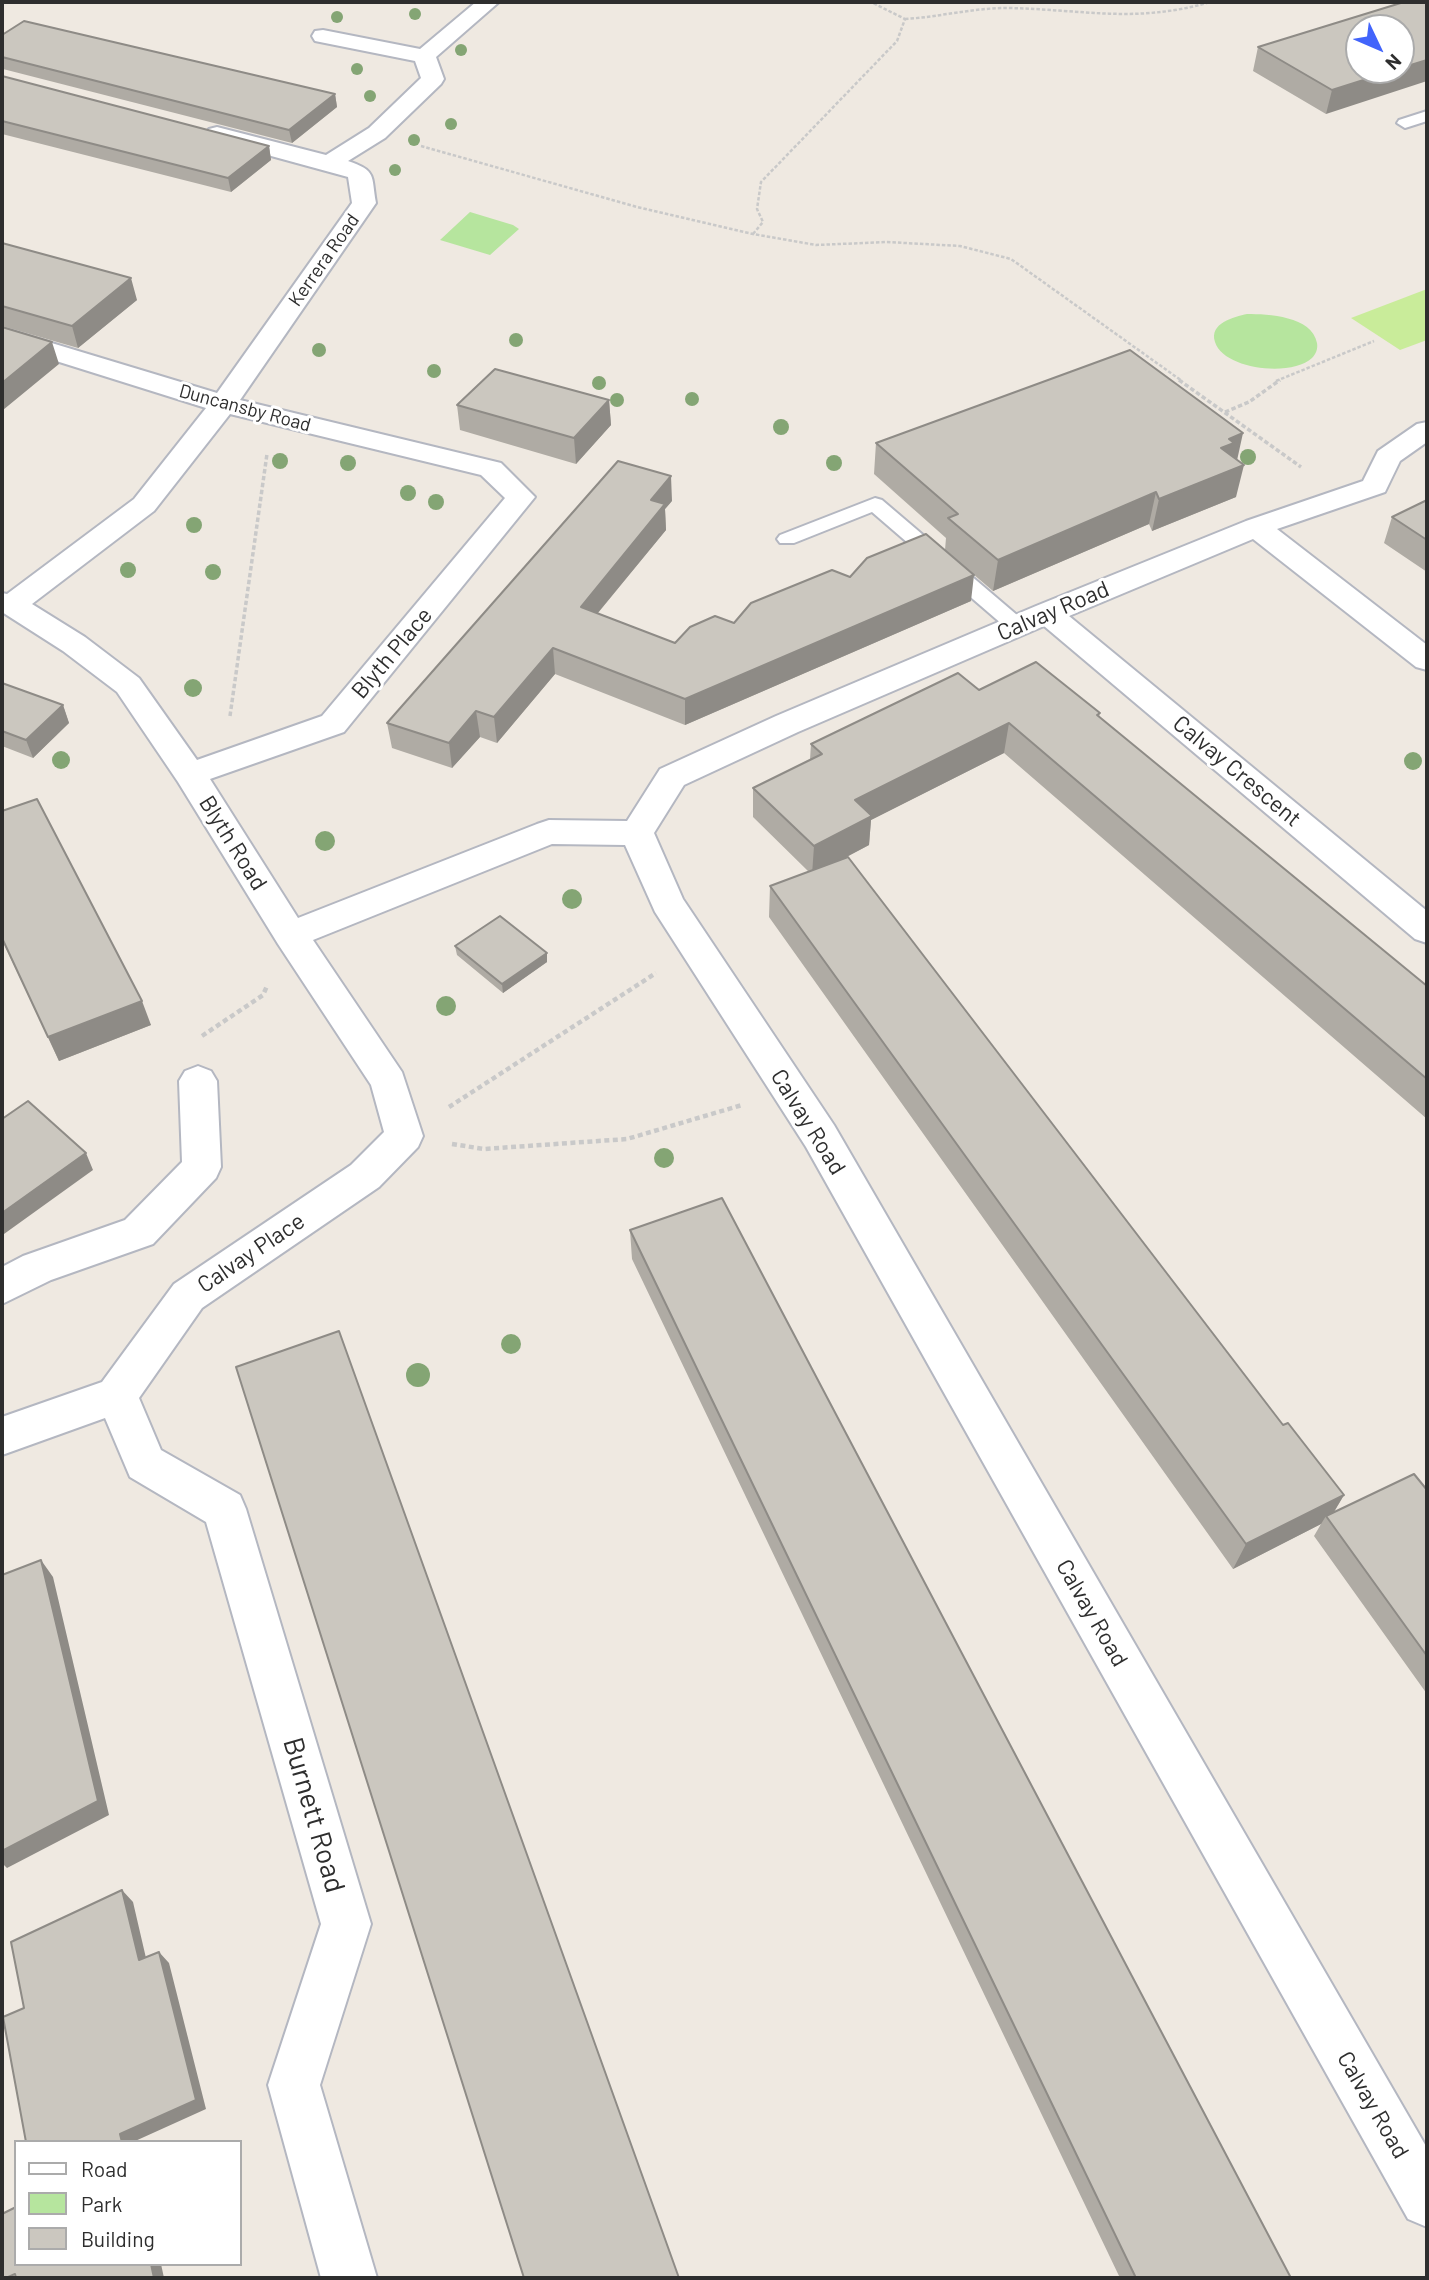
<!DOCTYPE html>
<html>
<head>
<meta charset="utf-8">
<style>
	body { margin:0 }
	#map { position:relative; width:1429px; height:2280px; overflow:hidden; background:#efe9e1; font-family:Barlow,sans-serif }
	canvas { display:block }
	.frame { position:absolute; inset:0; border:4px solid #2e2e2e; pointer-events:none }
	.legend { position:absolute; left:14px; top:2140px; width:228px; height:126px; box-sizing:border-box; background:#fff; border:2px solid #ababab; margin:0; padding:9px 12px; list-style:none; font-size:21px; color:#2e2e2e }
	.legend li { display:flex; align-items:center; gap:14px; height:35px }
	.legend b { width:35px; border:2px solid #ababab }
	.north { position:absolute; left:1345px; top:14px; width:70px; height:70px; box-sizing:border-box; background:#fff; border:2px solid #ababab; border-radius:50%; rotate:134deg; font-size:19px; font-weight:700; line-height:28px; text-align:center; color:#2e2e2e }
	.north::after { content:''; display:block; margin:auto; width:24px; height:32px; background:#4264fb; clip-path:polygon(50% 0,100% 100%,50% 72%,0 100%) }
</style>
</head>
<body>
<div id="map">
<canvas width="1429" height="2280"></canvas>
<div class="frame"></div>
<ul class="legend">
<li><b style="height:9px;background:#fff"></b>Road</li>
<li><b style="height:19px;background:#b6e59e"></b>Park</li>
<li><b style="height:19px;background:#cbc7bf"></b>Building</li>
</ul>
<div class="north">N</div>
</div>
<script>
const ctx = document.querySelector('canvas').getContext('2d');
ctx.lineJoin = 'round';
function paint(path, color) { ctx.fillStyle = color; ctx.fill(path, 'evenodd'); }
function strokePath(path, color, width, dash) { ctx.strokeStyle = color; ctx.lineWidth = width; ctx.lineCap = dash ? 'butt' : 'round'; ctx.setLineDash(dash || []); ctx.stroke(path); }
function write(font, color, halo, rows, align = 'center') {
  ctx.font = font + ' Barlow,sans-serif'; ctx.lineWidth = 6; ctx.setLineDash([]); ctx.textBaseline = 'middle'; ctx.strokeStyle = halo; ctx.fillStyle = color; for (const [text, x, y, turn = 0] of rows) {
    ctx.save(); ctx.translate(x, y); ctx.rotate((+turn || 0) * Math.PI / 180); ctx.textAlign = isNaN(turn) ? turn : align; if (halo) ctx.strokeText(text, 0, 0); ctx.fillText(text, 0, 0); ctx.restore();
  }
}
const green = new Path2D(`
	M470,212L513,225L519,229L490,255L440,240Z
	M1247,314C1268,314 1312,316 1317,343C1318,349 1316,354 1312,358C1292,377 1224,370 1215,342C1209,323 1234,317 1247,314Z`);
const pitch = new Path2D(`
	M1427,289V340L1400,350L1351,318Z`);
const pathFar2 = new Path2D(`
	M905,19C939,17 972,8 1007,8C1080,9 1136,24 1210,2
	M421,146L637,207L753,234L816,245L887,242L960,246L1011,259L1182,381
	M753,234L763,222L757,209L761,182L897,41L905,19L871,2
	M1276,381L1374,341`);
const pathFar1 = new Path2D(`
	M1179,380L1301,467
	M1225,412L1249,402L1280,380
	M230,716L267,454`);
const path = new Path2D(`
	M202,1036L263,995L267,986
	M449,1107L656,973
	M452,1144L484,1149L627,1139L742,1105`);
const lane = new Path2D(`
	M1427,111V121L1405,128L1397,123L1399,120Z
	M875,498L882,500L1024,621L1027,626L1024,631H1010L872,512L794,543H780L777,539L780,535Z`);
const street = new Path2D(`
	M476,2H499L436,57L444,79L441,84L385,138L348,161C377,171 371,175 376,203L240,400L501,463L535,497L344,732L210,779L298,918L537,824L549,820L627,821L660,769L776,716L1036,606L1246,521L1363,481L1378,451L1417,424L1427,422V442L1400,461L1385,492L1277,529L1427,645V670L1416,667L1253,539L1069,616L1427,911V943L1415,939L1044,626L798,732L684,785L654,833L683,899L834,1125L1427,2148V2227L1408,2219L806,1147L655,912L625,845L552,844L313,940L402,1072L423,1136L418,1147L379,1187L202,1308L139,1398L161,1450L240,1495L246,1509L371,1924L320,2085L377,2278H321L268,2085L321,1924L206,1522L130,1477L105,1418L2,1455V1417L102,1382L174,1284L351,1165L384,1132L371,1085L278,944L178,782L117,692L63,651L2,612V593L7,594L134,499L206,408L2,344V328L217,393L352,203L348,177L209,139L205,134L209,129L217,127L326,155L369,128L421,78L415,61L315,41L312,36L315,31L323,30L420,49ZM230,414L481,475L505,498L322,716L197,760L139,678L85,637L32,604L154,511Z
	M198,1066L211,1071L217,1081L221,1167L216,1178L153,1244L51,1280L2,1304V1267L23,1256L125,1220L182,1162L179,1081L185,1071Z`);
const trees = [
	[415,14,6],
	[337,17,6],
	[461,50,6],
	[357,69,6],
	[370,96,6],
	[451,124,6],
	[414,140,6],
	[395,170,6],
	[516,340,7],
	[319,350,7],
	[434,371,7],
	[599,383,7],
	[692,399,7],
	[617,400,7],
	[781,427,8],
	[1248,457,8],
	[280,461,8],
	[348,463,8],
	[834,463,8],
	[408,493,8],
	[436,502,8],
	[194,525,8],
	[128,570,8],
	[213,572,8],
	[193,688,9],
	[61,760,9],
	[1413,761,9],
	[325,841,10],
	[572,899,10],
	[446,1006,10],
	[664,1158,10],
	[511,1344,10],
	[418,1375,12]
];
const wall = new Path2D(`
	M1404,2L1326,114L1253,71L1258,47Z
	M2,35L335,94L337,107L292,143L3,69L2,70Z
	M2,76L269,146L271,160L231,192L2,134Z
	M2,243L137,300L78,348L2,326Z
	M609,400L611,425L576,464L460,430L457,405Z
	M876,443L1237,460L1236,497L1152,531L1149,524L993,591L945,550L946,538L874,474Z
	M1427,500V572L1384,543L1392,517Z
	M672,501L665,509L666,530L598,613L675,643L734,623L850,577L971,601L685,725L555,674L497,743L480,737L452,768L392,748L387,723Z
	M2,683L63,705L69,723L33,758L2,746Z
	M979,690L1100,713L1099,717L1427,986V1119L1004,753L871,820L869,845L841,860L1283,1425L1344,1495L1334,1512L1427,1490V1694L1314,1536L1321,1524L1233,1569L769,917L770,886L809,872L753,817V788L810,760L811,744Z
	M2,811L151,1025L59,1061L2,940Z
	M455,946L547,962L503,993L457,955Z
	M630,1230L1291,2278H1120L632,1259Z`);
const shadedWall = new Path2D(`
	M1427,60V81L1326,114L1332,90L1395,70H1401V68Z
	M335,94L337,107L292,143L289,130Z
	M269,146L271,160L231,192L228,178Z
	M131,278L137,300L78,348L72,326Z
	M52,342L59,364L3,410L2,406V383Z
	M609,400L611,425L576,464L574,438Z
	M1243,433L1236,465H1244L1236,497L1152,531L1159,499L1221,448L1229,439Z
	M671,476L672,501L665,509L666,530L582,632L581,607L651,500Z
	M1156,492L1149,524L993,591L998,560Z
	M974,575L971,601L685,725V699Z
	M553,648L555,674L497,743L494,717Z
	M63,705L69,723L33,758L26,740Z
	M476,711L480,737L452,768L449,743Z
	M1009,723L1004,753L871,820L869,845L812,875L814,846L855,800Z
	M547,953V962L503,993L502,984Z
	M142,1001L151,1025L59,1061L48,1037Z
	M86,1153L93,1170L4,1234L2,1230V1213Z
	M1344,1495L1329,1520L1326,1516L1321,1524L1233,1569L1246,1544Z
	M41,1560L53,1577L109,1815L7,1868L2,1863V1851Z
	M122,1890L133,1902L149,1971L139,1960Z
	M159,1952L169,1963L206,2109L133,2142H122L120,2134Z
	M151,2264H161L164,2278H154Z`);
const building = new Path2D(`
	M1404,2H1427V60L1401,68V28H1359V70H1395L1332,90L1258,47Z
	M24,21L335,94L289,130L2,57V35Z
	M2,76L269,146L228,178L2,121Z
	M2,243L131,278L72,326L2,306Z
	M2,327L52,342L2,383Z
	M1130,350L1243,433L1229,439L1234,443L1221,448L1244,465L1159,499L1156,492L998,560L948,518L958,514L876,443Z
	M495,369L609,400L574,438L457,405Z
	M618,461L671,476L651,500L665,504L581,607L675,643L690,627L715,616L734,623L751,603L832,570L850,577L867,558L926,534L974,575L685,699L553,648L494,717L476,711L449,743L387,723Z
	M1427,500V540L1392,517Z
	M1036,662L1100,713L1097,715L1427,986V1079L1009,723L855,800L872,816L814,846L753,788L822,754L811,744L958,673L979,690Z
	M2,683L63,705L26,740L2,731Z
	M37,799L142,1001L48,1037L2,938V811Z
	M848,857L1283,1425L1288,1423L1344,1495L1246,1544L770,886Z
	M500,916L547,953L502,984L455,946Z
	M28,1101L86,1153L2,1213V1119Z
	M722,1198L1291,2278H1136L630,1230Z
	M339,1331L679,2278H524L236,1367Z
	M1414,1474L1427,1490V1656L1326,1516Z
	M41,1560L98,1801L2,1851V1575Z
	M122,1890L139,1960L159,1952L196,2100L120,2134L122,2142H26L3,2017L24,2008L11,1942Z
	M16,2207V2264H151L154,2278H16L15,2274L6,2278H2V2214Z`);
const farStreetnames = [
	["Kerrera Road",324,260,-55],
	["Duncansby Road",245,408,15]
];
const streetNames = [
	["Calvay Road",1053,611,-23],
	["Blyth Place",392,653,-50],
	["Calvay Crescent",1237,771,40],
	["Blyth Road",233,843,58],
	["Calvay Road",808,1122,58],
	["Calvay Place",251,1253,-34],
	["Calvay Road",1092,1613,60],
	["Calvay Road",1373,2105,60]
];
const nearStreetnames = [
	["Burnett Road",314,1815,74]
];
paint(green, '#b6e59e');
paint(pitch, '#c9ec9a');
strokePath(lane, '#b4b7c1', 4);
strokePath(street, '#b4b7c1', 4);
strokePath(pathFar2, '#c9c9c9', 2.5, [3.5, 2]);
strokePath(pathFar1, '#c9c9c9', 3.5, [4.5, 2.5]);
strokePath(path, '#c9c9c9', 4.5, [5, 3.5]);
paint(lane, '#fff');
paint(street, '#fff');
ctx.fillStyle = '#84a574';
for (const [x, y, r] of trees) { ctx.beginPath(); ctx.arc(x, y, r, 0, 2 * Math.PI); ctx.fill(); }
paint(wall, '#afaba4');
paint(shadedWall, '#8e8b86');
paint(building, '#cbc7bf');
strokePath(building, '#8e8b86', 2);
write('19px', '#2e2e2e', '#fff', farStreetnames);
write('23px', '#2e2e2e', '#fff', streetNames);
write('28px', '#2e2e2e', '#fff', nearStreetnames);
</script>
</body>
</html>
